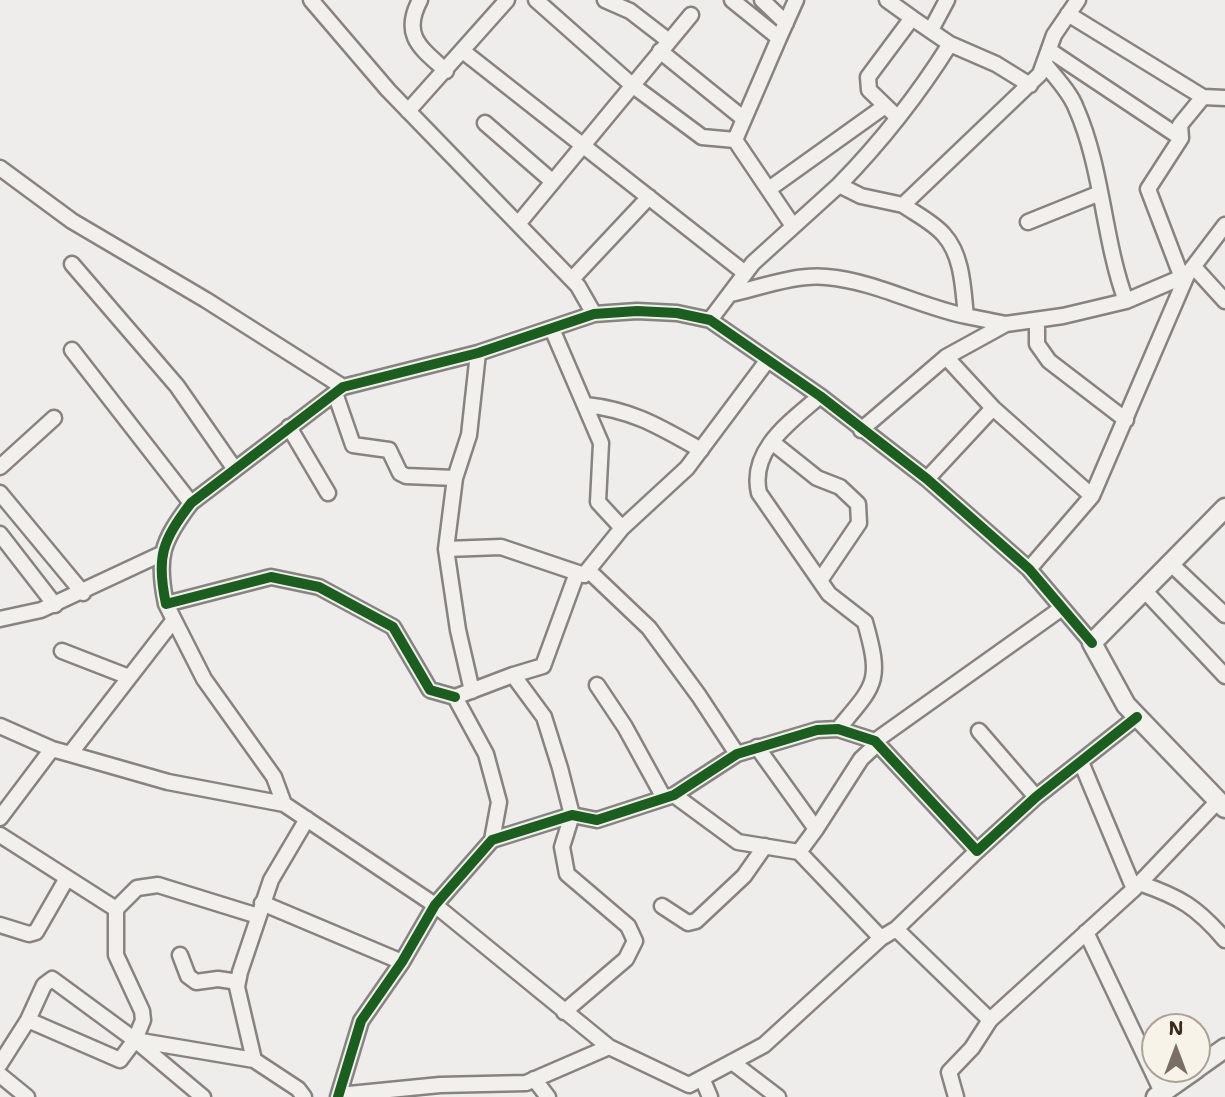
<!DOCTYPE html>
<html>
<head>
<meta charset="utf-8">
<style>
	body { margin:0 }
	#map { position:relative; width:1225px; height:1097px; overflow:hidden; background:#eeedec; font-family:"Shantell Sans",sans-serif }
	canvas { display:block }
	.north { position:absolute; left:1141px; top:1013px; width:70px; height:70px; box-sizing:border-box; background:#f7f3e8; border:2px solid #aca397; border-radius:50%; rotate:0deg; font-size:19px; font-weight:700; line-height:28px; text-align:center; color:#3b2a1e }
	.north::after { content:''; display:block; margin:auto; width:24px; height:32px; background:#7a6e66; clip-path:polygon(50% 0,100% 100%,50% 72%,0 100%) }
</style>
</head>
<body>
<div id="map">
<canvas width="1225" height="1097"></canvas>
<div class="north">N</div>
</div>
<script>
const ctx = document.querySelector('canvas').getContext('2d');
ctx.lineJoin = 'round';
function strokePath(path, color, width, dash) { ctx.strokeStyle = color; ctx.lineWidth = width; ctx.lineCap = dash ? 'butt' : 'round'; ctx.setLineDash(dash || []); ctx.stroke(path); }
const minor = new Path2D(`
	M311,0L388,90L578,286L594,314
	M420,0C401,36 421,48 446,71
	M536,0L632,85L702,137L735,140
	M605,0L630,11L669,41
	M732,0L779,38L735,140L793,226
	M762,0L786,23
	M887,0L912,18
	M1068,14L1203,97L1225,98
	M931,30L947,0
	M779,38L796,0
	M950,44L996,64L1030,85
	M1049,50L1181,138
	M660,51L744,119
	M464,52L745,273
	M1045,64C1055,77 1070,92 1076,108C1103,169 1103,239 1126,301L1187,275
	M408,111L507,0
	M485,123L553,182
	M0,168L72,221L206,300L343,387
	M839,185C881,142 918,95 950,44L912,18L868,77L869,90L898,118
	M769,189L885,106
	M1028,222L1100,193
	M518,224L691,15
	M72,264L177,386L234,468
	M1194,267L1225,301
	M1182,278L1148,189L1181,138L1180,125L1203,97
	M572,279L649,197
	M731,294C761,287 796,274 826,277C875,281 918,306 966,316C963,290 963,256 944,235C934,223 916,214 903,205L1040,74L1054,35L1078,0
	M966,316L1006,324L1063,316L1126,301
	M710,320L753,263L839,185L861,196L903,205
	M1037,320V344L1049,361L1126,420
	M552,329L601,443L598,502L622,528L687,468L767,361
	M72,350L191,503
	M478,353L469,435L455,478L446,549L501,547L584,575L622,528
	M946,357L993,408L1092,496
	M335,393L353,445L389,450L400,473L406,476L455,478
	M820,396C790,422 749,450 759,493L829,594L865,622C882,682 876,684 838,729
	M586,405C633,410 660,427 701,450
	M289,427L328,493
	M861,430L946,357L1006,324
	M772,442L817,478L840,487L858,504L859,523L821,579
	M0,467L54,418
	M927,479L993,408
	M0,493L83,593
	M0,534L55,605
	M446,549L458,630L472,691
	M1170,563L1225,615
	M1029,569L1092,496L1187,275L1225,225
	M588,570L649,628L699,696L737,754
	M1144,590L1225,676
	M166,604L204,679L274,777L284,804L168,782L70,754L173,621
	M0,619L41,610L161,554
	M62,651L129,677
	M513,675L543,666L577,573
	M597,685L625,727L664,798
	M455,697L430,690L393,627L319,587L271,577L166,604C156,557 162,541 191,503L343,387L478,353L594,314L637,311L677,313L710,320L820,396L927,479L1029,569L1092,643
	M0,726L52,749
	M979,731L1036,797
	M875,741L1062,608
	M757,747L816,829L799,852
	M1081,762L1134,889
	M674,795L738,842L799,852L881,938L896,929L977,851
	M284,804L435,905L609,1047L689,1085L764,1045L881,938
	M0,818L52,749L70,754
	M816,829L861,759L877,744
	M0,835L116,909L137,888L158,885L258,916
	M492,840L499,802L486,754L455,697L513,675L544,717L560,768L572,815L562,847L567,874L628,926L635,941L626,959L564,1012
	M1139,883C1180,897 1197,907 1225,940
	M262,903L402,962
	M662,906L688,923L696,921L744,876L765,846
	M116,909V955L142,1011L143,1020L135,1040L203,1097
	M0,925L29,934L36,932L67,878
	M896,929L990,1020
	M1086,932L1162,1092
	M180,955L188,976L196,982L218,979L238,982
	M28,1020L44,985L52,979L135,1040L254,1060L298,1089L304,1097
	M254,1060L237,987L240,972L271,880L307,819
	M732,1062L778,1097
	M0,1064L28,1020L120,1060L135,1040
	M0,1075L27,1097
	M702,1078L710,1097
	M534,1079L548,1097
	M339,1095L440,1085L526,1083L609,1047
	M338,1097L361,1021L402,962L435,905L492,840L572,815L597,820L674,795L737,754L817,730L838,729L875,741L977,851L1036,797L1137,717
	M956,1097L949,1072L972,1048L990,1020L1134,889L1218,801`);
const tertiary = new Path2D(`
	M1225,508L1092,643L1126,705L1225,808
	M1197,1068L1225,1048
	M1156,1097L1196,1069`);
const cycleway = new Path2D(`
	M455,697L430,690L393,627L319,587L271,577L166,604C156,557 162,541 191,503L343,387L478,353L594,314L637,311L677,313L710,320L820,396L927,479L1029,569L1092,643
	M338,1097L361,1021L402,962L435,905L492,840L572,815L597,820L674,795L737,754L817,730L838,729L875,741L977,851L1036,797L1137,717`);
strokePath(minor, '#878380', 19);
strokePath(tertiary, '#878380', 23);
strokePath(minor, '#f1f0ed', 14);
strokePath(tertiary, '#f1f0ed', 18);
strokePath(cycleway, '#1b5e20', 10);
</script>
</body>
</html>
